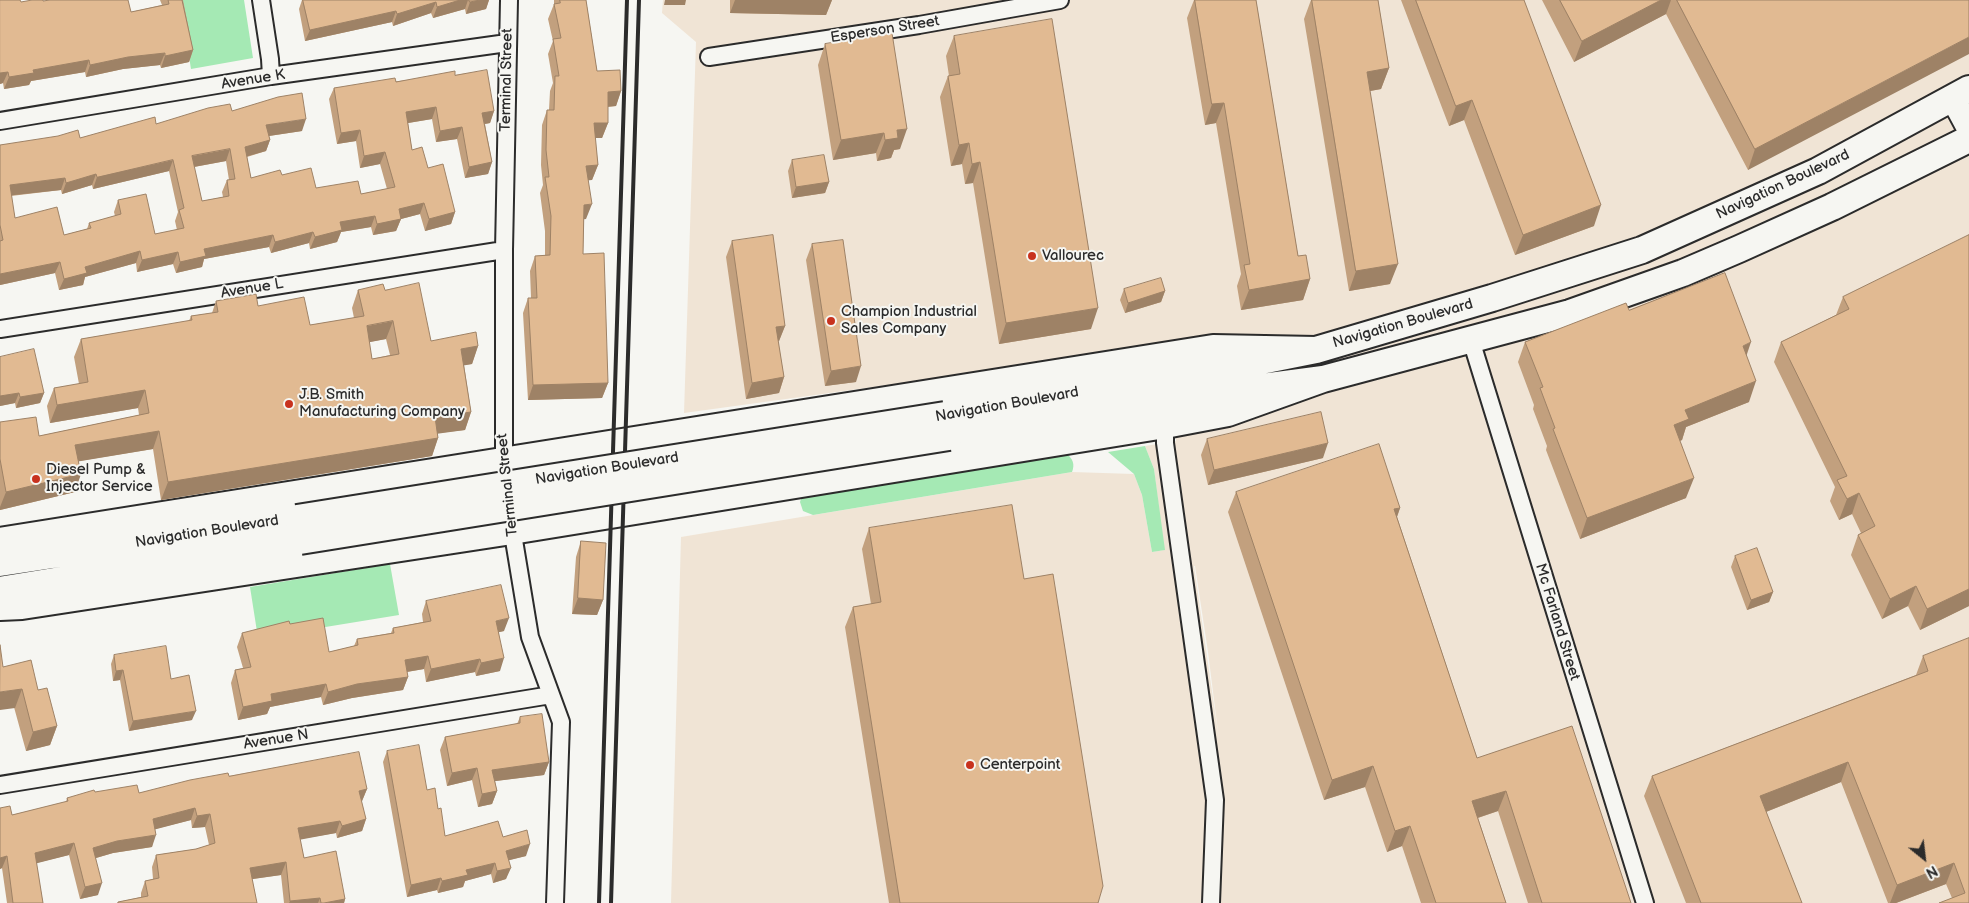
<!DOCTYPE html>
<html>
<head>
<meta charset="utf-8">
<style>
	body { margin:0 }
	#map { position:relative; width:1969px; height:903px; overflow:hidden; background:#f6f6f2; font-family:"Balsamiq Sans",sans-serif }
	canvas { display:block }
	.north { position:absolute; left:1899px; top:833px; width:50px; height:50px; -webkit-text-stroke:4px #f6f6f2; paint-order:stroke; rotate:151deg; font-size:14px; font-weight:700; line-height:20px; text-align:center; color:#2b2b2b }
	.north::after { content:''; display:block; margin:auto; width:18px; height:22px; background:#2b2b2b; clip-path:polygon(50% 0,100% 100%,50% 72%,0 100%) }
</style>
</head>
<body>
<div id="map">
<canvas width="1969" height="903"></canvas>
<div class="north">N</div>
</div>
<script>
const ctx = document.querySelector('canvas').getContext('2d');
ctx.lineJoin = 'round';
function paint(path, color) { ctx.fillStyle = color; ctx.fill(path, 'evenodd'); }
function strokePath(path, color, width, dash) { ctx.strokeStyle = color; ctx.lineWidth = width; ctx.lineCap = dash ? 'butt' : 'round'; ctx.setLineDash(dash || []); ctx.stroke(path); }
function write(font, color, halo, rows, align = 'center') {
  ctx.font = font + ' "Balsamiq Sans",sans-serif'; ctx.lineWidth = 4; ctx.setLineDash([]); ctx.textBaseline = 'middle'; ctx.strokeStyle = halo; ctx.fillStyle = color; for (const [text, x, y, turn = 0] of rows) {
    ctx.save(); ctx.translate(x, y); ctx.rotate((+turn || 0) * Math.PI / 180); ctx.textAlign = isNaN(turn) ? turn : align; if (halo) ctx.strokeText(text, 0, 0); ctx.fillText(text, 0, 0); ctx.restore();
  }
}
const built = new Path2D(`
	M663,0H1969V903H671L681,537L1072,472L1134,474L1142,495L1152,552L1164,550L1154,469L1145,446L1176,441L1172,346L684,413L696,42L662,13ZM1195,566L1208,652L1219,740L1194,566Z`);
const green = new Path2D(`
	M180,0H244L253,58L191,69Z
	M1145,446L1154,469L1165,550L1152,552L1142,495L1134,474L1108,452Z
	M1066,453C1073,459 1075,464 1072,472L813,515L803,511L800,502L803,493Z
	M390,564L399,615L258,638L250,587Z`);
const street = new Path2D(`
	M261,0L270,59L271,76
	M709,57L919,25L1060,0
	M0,121L271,76L507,43
	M0,329L504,250
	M1471,340L1645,903
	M1165,425V443L1215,800L1211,903
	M504,470V250L509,0
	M511,522L530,637L561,722L555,903
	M0,785L551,695`);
const primary = new Path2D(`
	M1954,98L1969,126
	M945,415L1236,366L1316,350L1492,298L1642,250L1818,171L1969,89
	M949,437L1232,391L1323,379L1570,313L1683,273L1739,249L1832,207L1969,139
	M0,541L1213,348L1316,350
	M0,563L297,518
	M0,590L300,541
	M0,607L22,606L512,531L1165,425L1228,413L1323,379`);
const rail = new Path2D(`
	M599,903L627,0
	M611,903L639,0`);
const primaryBridge = new Path2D(`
	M297,518L945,415
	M300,541L949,437`);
const wall = new Path2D(`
	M0,0L21,2L43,1L131,12L162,5L160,0H183L193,50L189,62L161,68L160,65L123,69L86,77L85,72L31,81L29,85L4,89L3,83L0,84Z
	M302,0H489L486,9L466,14L465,9L433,18L431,13L393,26L392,22L305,41L299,9Z
	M554,0H586L597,71L621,91L616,106L608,107V123L602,138H595L598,165L592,180H588L586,219H584L583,254L608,383L602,398L528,400L523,313L528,298H531L530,271L535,256L545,255V231L540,193L543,185L541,165L542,125L547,110H549L550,91L553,83L548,54L553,41L548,19L554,4Z
	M730,0H832L826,15L730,13Z
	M1194,0H1256L1298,256L1310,279L1303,300L1241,310L1237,286L1241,274L1216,123L1205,125L1187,18Z
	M1311,0H1378L1389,68L1381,89L1370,91L1390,284L1349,291L1304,19Z
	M1401,0H1524L1594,226L1515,255L1464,120L1449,126Z
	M1542,0H1969L1748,170L1666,14L1574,62Z
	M954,36L1091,329L999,344L973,183L965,184L962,164L951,166L940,97L948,76H949L946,56Z
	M825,44L900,149L894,150L891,158L877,161L876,153L833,160L818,65Z
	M455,75L494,111L490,123L485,124L492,162L488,174L465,178L457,139L436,142L432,119L408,123L412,150L428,168L455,212L451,224L425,231L420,214L401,219L396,231L373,235L371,227L341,232L337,242L310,249L309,243L271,253L269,247L204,259L202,267L176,273L173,264L137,272L136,263L85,277L83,285L59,290L55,273L0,285V145L80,138L156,124L232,111L302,131L269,136L270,140L266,151L247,157L251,178L282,175L316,188L361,194L387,189L380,164L360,168L356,141L337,144L329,99L334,88ZM226,161L229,180H227L222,192L223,197L202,201L194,167ZM169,171L178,212L175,221L177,230L155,234L118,200L114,212L115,216L89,223L87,229L64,235L15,218L11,196L61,190L62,194L92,185L93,189Z
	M792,160L829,182L825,193L792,198L788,171Z
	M1969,235V606L1920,630L1908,606L1882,619L1851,555L1858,535L1861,533L1852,514L1839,520L1830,501L1835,487L1774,362L1781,342L1836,315L1843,297Z
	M732,241L785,326L779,341H778L784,377L779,393L746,399L726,257Z
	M812,244L856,382L825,386L806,260Z
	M1124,289L1165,291L1161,302L1125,313L1120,300Z
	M358,290H385L431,341L478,346L472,364L464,365L471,412L465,430L438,433V438L432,456L161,500L153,449L79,461L75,492L0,510V422L39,436L139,415L138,408L50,423L47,406L54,388L79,384L74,357L81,339L189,321L191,316L212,313L216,301L258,306L310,325L354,318L352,308ZM386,339L390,355L372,359L369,342Z
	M1629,310L1746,355L1749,402L1686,427L1682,440L1680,441L1686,498L1580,539L1546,450L1547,446L1533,409L1534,405L1518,362L1525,342Z
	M0,357L44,393L40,403L16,408L15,403L0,406Z
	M1207,439L1323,458L1208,485L1201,455Z
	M1236,492L1400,508L1397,517L1477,758L1631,903H1528L1498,811L1478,818L1506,903H1421L1402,846L1387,852L1365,787L1324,800L1228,512Z
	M869,528L1024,579L1098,903H889L845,627L853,607L871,604L862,549Z
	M581,541L603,600L597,615L572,614L576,557Z
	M1735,556L1773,592L1769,602L1747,610L1731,567Z
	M426,601L504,631L499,632L500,671L476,676L475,672L426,682L424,669L407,672L408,677L403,690L352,698L323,705L321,697L270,707L267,714L238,720L231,683L235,670L243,668L237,647L242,633L290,624L329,652L354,646L357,639L391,633L393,628L423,622L422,614Z
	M1969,638V903L1952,898L1946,884L1896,903H1888L1841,782L1766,812L1802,903H1686L1644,796L1652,776L1916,675L1923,656Z
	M114,655L171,679L192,720L129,731L120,680L113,681L111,664Z
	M3,667L38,690L57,726L50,745L26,751Z
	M520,717L549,762L544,775L495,781L497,791L492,804L478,807L472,780L447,786L440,750L445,737L517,724Z
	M387,751L427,790L438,809L445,836L503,837L526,856L509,860L506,879L493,883L491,874L465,881L463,887L438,893L437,890L407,897L383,762Z
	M229,776L367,789L362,801H361L366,819L362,831L337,838L336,833L300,839L304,858L345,899L344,903H284L281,875L252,879L257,903H117L118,902L141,897V893L145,881L153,879L152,867L156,855L196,849L209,845L205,827L192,828L191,820L155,829L152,847L113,853L96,858L98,895L80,899L69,855L36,863L43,903H7L2,868L0,869V808L12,815L66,802L67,798L95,792L139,793Z`);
const shadedWall = new Path2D(`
	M460,0H468L465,9L433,18L437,7Z
	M480,0H489L486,9L466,14L470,2Z
	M665,0H686L685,5H664Z
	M735,0H832L826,15L730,13Z
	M1661,0H1671L1666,14L1574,62L1582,41Z
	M436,2L431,13L393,26L397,14Z
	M396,11L392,22L305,41L310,30Z
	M1969,37V54L1748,170L1755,149Z
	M193,50L189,62L161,68L165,56Z
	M165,53L160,65L123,69L86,77L90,65L128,57Z
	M89,60L85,72L31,81L29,85L4,89L9,77L33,70Z
	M1389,68L1381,89L1359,93L1367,72Z
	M8,72L3,83L0,84V73Z
	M621,91L616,106L603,107L608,92Z
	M1472,100L1464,120L1449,126L1456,106Z
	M1224,103L1216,123L1205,125L1212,104Z
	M436,107L432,119L402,124L406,112Z
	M494,111L490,123L478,125L482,113Z
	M306,119L302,131L262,137L266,125Z
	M594,123H608L602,138H588Z
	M462,127L457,139L436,142L440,131Z
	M907,129L900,149L894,150L891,158L877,161L885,140L897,130Z
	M360,130L356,141L337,144L341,133Z
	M884,133L876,153L833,160L841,140Z
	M270,140L266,151L241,158L245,147Z
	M969,143L962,164L951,166L959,145Z
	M230,149L226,161L188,168L192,156Z
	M385,152L380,164L360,168L364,156Z
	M173,160L169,171L93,189L97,177Z
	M492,162L488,174L465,178L469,167Z
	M980,162L973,183L965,184L972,164Z
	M598,165L592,180L581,181L586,166Z
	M96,174L92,185L62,194L66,183Z
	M65,178L61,190L5,196L10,185Z
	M829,182L825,193L792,198L796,187Z
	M424,203L420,214L401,219L396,231L373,235L377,224L399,209Z
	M592,204L586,219L578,220L584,205Z
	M1601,205L1594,226L1515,255L1523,235Z
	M455,212L451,224L425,231L429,219Z
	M375,216L371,227L341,232L337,242L310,249L315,237L340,222Z
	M313,232L309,243L271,253L275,242Z
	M273,235L269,247L204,259L202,267L176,273L180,262L204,249Z
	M140,251L136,263L85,277L83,285L59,290L64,279L85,267Z
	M178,252L173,264L137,272L142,260Z
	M60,262L55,273L0,285V274Z
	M1398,264L1390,284L1349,291L1356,271Z
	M1310,279L1303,300L1241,310L1249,290Z
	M1165,291L1161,302L1125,313L1128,303Z
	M1098,308L1091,329L999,344L1006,323Z
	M393,321L386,339L360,344L367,326Z
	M785,326L779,341L770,343L776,327Z
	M1751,342L1744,363L1743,346Z
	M478,346L472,364L455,367L461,349Z
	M861,366L856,382L825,386L831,371Z
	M784,377L779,393L746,399L752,383Z
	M1756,381L1749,402L1686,427L1682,440L1666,446L1674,425L1685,410Z
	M608,383L602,398L528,400L533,385Z
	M145,390L138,408L50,423L57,405Z
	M19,393L15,403L0,406V396Z
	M44,393L40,403L16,408L20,397Z
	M471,412L465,430L428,435L435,417Z
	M159,431L153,449L69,463L75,445Z
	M438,438L432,456L161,500L168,482Z
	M1328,443L1323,458L1208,485L1214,470Z
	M81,474L75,492L0,510V507L6,492Z
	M1694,478L1686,498L1580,539L1587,518Z
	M1859,493L1852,514L1839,520L1847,499Z
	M1400,508L1393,528L1394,509Z
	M1916,586L1908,606L1882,619L1890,599Z
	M1969,589V606L1920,630L1927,609Z
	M1773,592L1769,602L1747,610L1751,600Z
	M578,598L603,600L597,615L572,614Z
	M509,618L504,631L491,634L496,621Z
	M428,656L424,669L400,673L405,660Z
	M504,658L500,671L476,676L481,663Z
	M480,659L475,672L426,682L431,669Z
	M123,670L120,680L113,681L116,671Z
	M408,677L403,690L352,698L323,705L328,692L357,684Z
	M326,684L321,697L270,707L267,714L238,720L243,707L271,694Z
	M22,689L15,708L0,710V692Z
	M196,711L192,720L129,731L133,721Z
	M57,726L50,745L26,751L33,732Z
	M549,762L544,775L488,782L492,770Z
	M1848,762L1841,782L1753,817L1760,796Z
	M1373,766L1365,787L1324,800L1332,780Z
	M477,768L472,780L447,786L452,773Z
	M367,789L362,801L354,803L359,791Z
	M497,791L492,804L478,807L482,794Z
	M1506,791L1498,811L1465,822L1472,801Z
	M195,808L191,820L149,831L153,819Z
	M210,814L205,827L192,828L197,816Z
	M366,819L362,831L337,838L342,826Z
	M340,821L336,833L293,841L298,828Z
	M1410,826L1402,846L1387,852L1395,831Z
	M156,835L152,847L113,853L89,860L93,848L117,841Z
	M74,843L69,855L30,865L35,853Z
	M530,844L526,856L502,862L506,851Z
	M7,856L2,868L0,869V858Z
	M286,862L281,875L246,880L250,868Z
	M495,863L491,874L465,881L463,887L438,893L442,881L466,870Z
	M1954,863L1946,884L1896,903H1890L1897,885Z
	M511,868L506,879L493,883L497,871Z
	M441,878L437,890L407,897L411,885Z
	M102,883L98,895L80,899L85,887Z
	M320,898L318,903H289L290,901Z
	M345,899L344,903H324Z`);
const building = new Path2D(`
	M0,0H20L21,2L32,0H43V1L50,0H128L131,12L169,4L168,0H182L193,50L165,56V53L128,57L90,65L89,60L33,70L34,73L9,77L8,72L0,73Z
	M303,0H460L437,7L436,2L397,14L396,11L310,30Z
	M469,0H480L470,2Z
	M560,0H586L597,71L620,70L621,91L608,92V123H594L598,165L586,166L592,204L584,205L583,254L604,253L608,383L533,385L528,298H537L535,256L550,255L551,216L545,177H549L546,150L547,110H554L555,76H559L553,39L561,38L554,4L560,3Z
	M1195,0H1256L1298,256L1306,255L1310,279L1249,290L1244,265L1250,264L1224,103L1212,104Z
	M1312,0H1378L1389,68L1367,72L1398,264L1356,271Z
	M1416,0H1524L1601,205L1523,235L1472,100L1456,106Z
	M1560,0H1661L1582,41Z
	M1677,0H1969V37L1755,149Z
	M1052,19L1098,308L1006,323L980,162L972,164L969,143L959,145L948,76L960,74L954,36Z
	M892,33L907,129L897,130L898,138L885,140L884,133L841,140L825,44Z
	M487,70L494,111L482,113L492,162L469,167L462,127L440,131L436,107L406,112L412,150L422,147L428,168L443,164L455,212L429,219L424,203L399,209L401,219L377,224L375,216L340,222L342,230L315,237L313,232L275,242L273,235L204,249L206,256L180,262L178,252L142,260L140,251L85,267L87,273L64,279L60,262L0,274V241L3,240L0,225V145L58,136L78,130L80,138L155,117L156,124L208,108L230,104L232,111L278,97L302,93L306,119L266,125L270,140L245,147L251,178L280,170L282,175L311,168L316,188L358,181L361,194L395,187L385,152L364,156L360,130L341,133L334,88L395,78L396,82L455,71V75ZM230,149L235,179L227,180L229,196L202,201L192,156ZM173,160L184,208L179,210L184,228L155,234L146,194L118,200L121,214L89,223L91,228L64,235L57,207L15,218L10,185L65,178L66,183L96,174L97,177Z
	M824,155L829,182L796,187L792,160Z
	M773,235L785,326L776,327L784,377L752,383L732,241Z
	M1969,235V589L1927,609L1916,586L1890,599L1858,535L1875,526L1859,493L1847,499L1837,480L1847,476L1781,342L1849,309L1843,297Z
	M843,240L861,366L831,371L812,244Z
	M1725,273L1751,342L1743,346L1756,381L1685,410L1689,419L1674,425L1694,478L1587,518L1553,429L1555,428L1540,388L1543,387L1525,342L1626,303L1629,310Z
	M1161,278L1165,291L1128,303L1124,289Z
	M419,283L431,341L476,332L478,346L461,349L471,412L435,417L438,438L168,482L159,431L75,445L81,474L6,492L0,459V422L36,417L39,436L149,413L145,390L57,405L54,388L88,382L81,339L192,320L191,316L218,312L216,301L256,294L258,306L304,297L310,325L364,316L358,290L383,284L385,290ZM393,321L399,354L372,359L367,326Z
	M34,349L44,393L20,397L19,393L0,396V357Z
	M1321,412L1328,443L1214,470L1207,439Z
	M1379,444L1400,508L1394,509L1477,758L1572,726L1631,903H1542L1506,791L1472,801L1506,903H1436L1410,826L1395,831L1373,766L1332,780L1236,492Z
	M1012,505L1024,579L1053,574L1103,886L1098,903H900L853,607L881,602L869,528Z
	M581,541L606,543L603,600L578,598Z
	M1757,548L1773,592L1751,600L1735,556Z
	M501,585L509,618L496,621L504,658L481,663L480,659L431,669L428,656L405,660L408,677L357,684L328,692L326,684L271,694L272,701L243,707L235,670L251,667L242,633L289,621L290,624L323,618L329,652L358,645L357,639L394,633L393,628L431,621L426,601Z
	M1969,638V903H1939L1965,893L1954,863L1897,885L1848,762L1760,796L1802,903H1701L1652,776L1928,671L1923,656Z
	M0,645L3,667L31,660L38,690L47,688L57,726L33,732L22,689L0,692Z
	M166,646L171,679L189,675L196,711L133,721L123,670L116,671L114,655Z
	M542,714L549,762L492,770L497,791L482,794L477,768L452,773L445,737L520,723V717Z
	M419,745L427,790L435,788L438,809L441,808L445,836L498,821L503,837L527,830L530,844L506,851L511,868L497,871L495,863L466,870L468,875L442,881L441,878L411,885L387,751Z
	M359,752L367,789L359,791L366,819L342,826L340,821L298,828L304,858L336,851L345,899L324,903H321L320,898L290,901L286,862L250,868L257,903H118V902L148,896L145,881L159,878L156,855L196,849L215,843L210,814L197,816L195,808L153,819L156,835L117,841L93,848L102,883L85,887L74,843L35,853L43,903H13L7,856L0,858V808L10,806L12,815L68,801L67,798L94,790L95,792L137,785L139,793L190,780L228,773L229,776Z`);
const markers = [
	[1032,256,5,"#c8321e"],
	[831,321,5,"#c8321e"],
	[289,404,5,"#c8321e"],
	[36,479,5,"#c8321e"],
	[970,765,5,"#c8321e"]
];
const streetNames = [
	["Esperson Street",885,30,-9],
	["Avenue K",253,80,-9],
	["Terminal Street",507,80,-89],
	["Navigation Boulevard",1783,185,-25],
	["Avenue L",252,289,-9],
	["Navigation Boulevard",1403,324,-16],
	["Navigation Boulevard",1007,405,-10],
	["Navigation Boulevard",607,469,-9],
	["Terminal Street",508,485,-96],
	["Navigation Boulevard",207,532,-9],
	["Mc Farland Street",1557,622,73],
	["Avenue N",276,740,-9]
];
const poiNames = [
	["Vallourec",1042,256],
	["Champion Industrial",841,312],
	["Sales Company",841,329],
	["J.B. Smith",299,395],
	["Manufacturing Company",299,412],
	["Diesel Pump &",46,470],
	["Injector Service",46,487],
	["Centerpoint",980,765]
];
paint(built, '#f0e4d5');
paint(green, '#a5e9b4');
strokePath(street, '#2b2b2b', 20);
strokePath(primary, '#2b2b2b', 30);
strokePath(street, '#f6f6f2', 16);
strokePath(primary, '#f6f6f2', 26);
strokePath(rail, '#2b2b2b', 4);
strokePath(primaryBridge, '#2b2b2b', 30, []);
strokePath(primaryBridge, '#f6f6f2', 26);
paint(wall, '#c2a07e');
paint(shadedWall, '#9e8266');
paint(building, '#e1ba92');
strokePath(building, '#9e8266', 1);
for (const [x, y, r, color] of markers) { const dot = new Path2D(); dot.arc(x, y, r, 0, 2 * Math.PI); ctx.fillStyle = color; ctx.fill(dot); strokePath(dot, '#f6f6f2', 2); }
write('15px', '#2b2b2b', '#f6f6f2', streetNames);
write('15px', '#2b2b2b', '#f6f6f2', poiNames, 'left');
</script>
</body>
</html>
